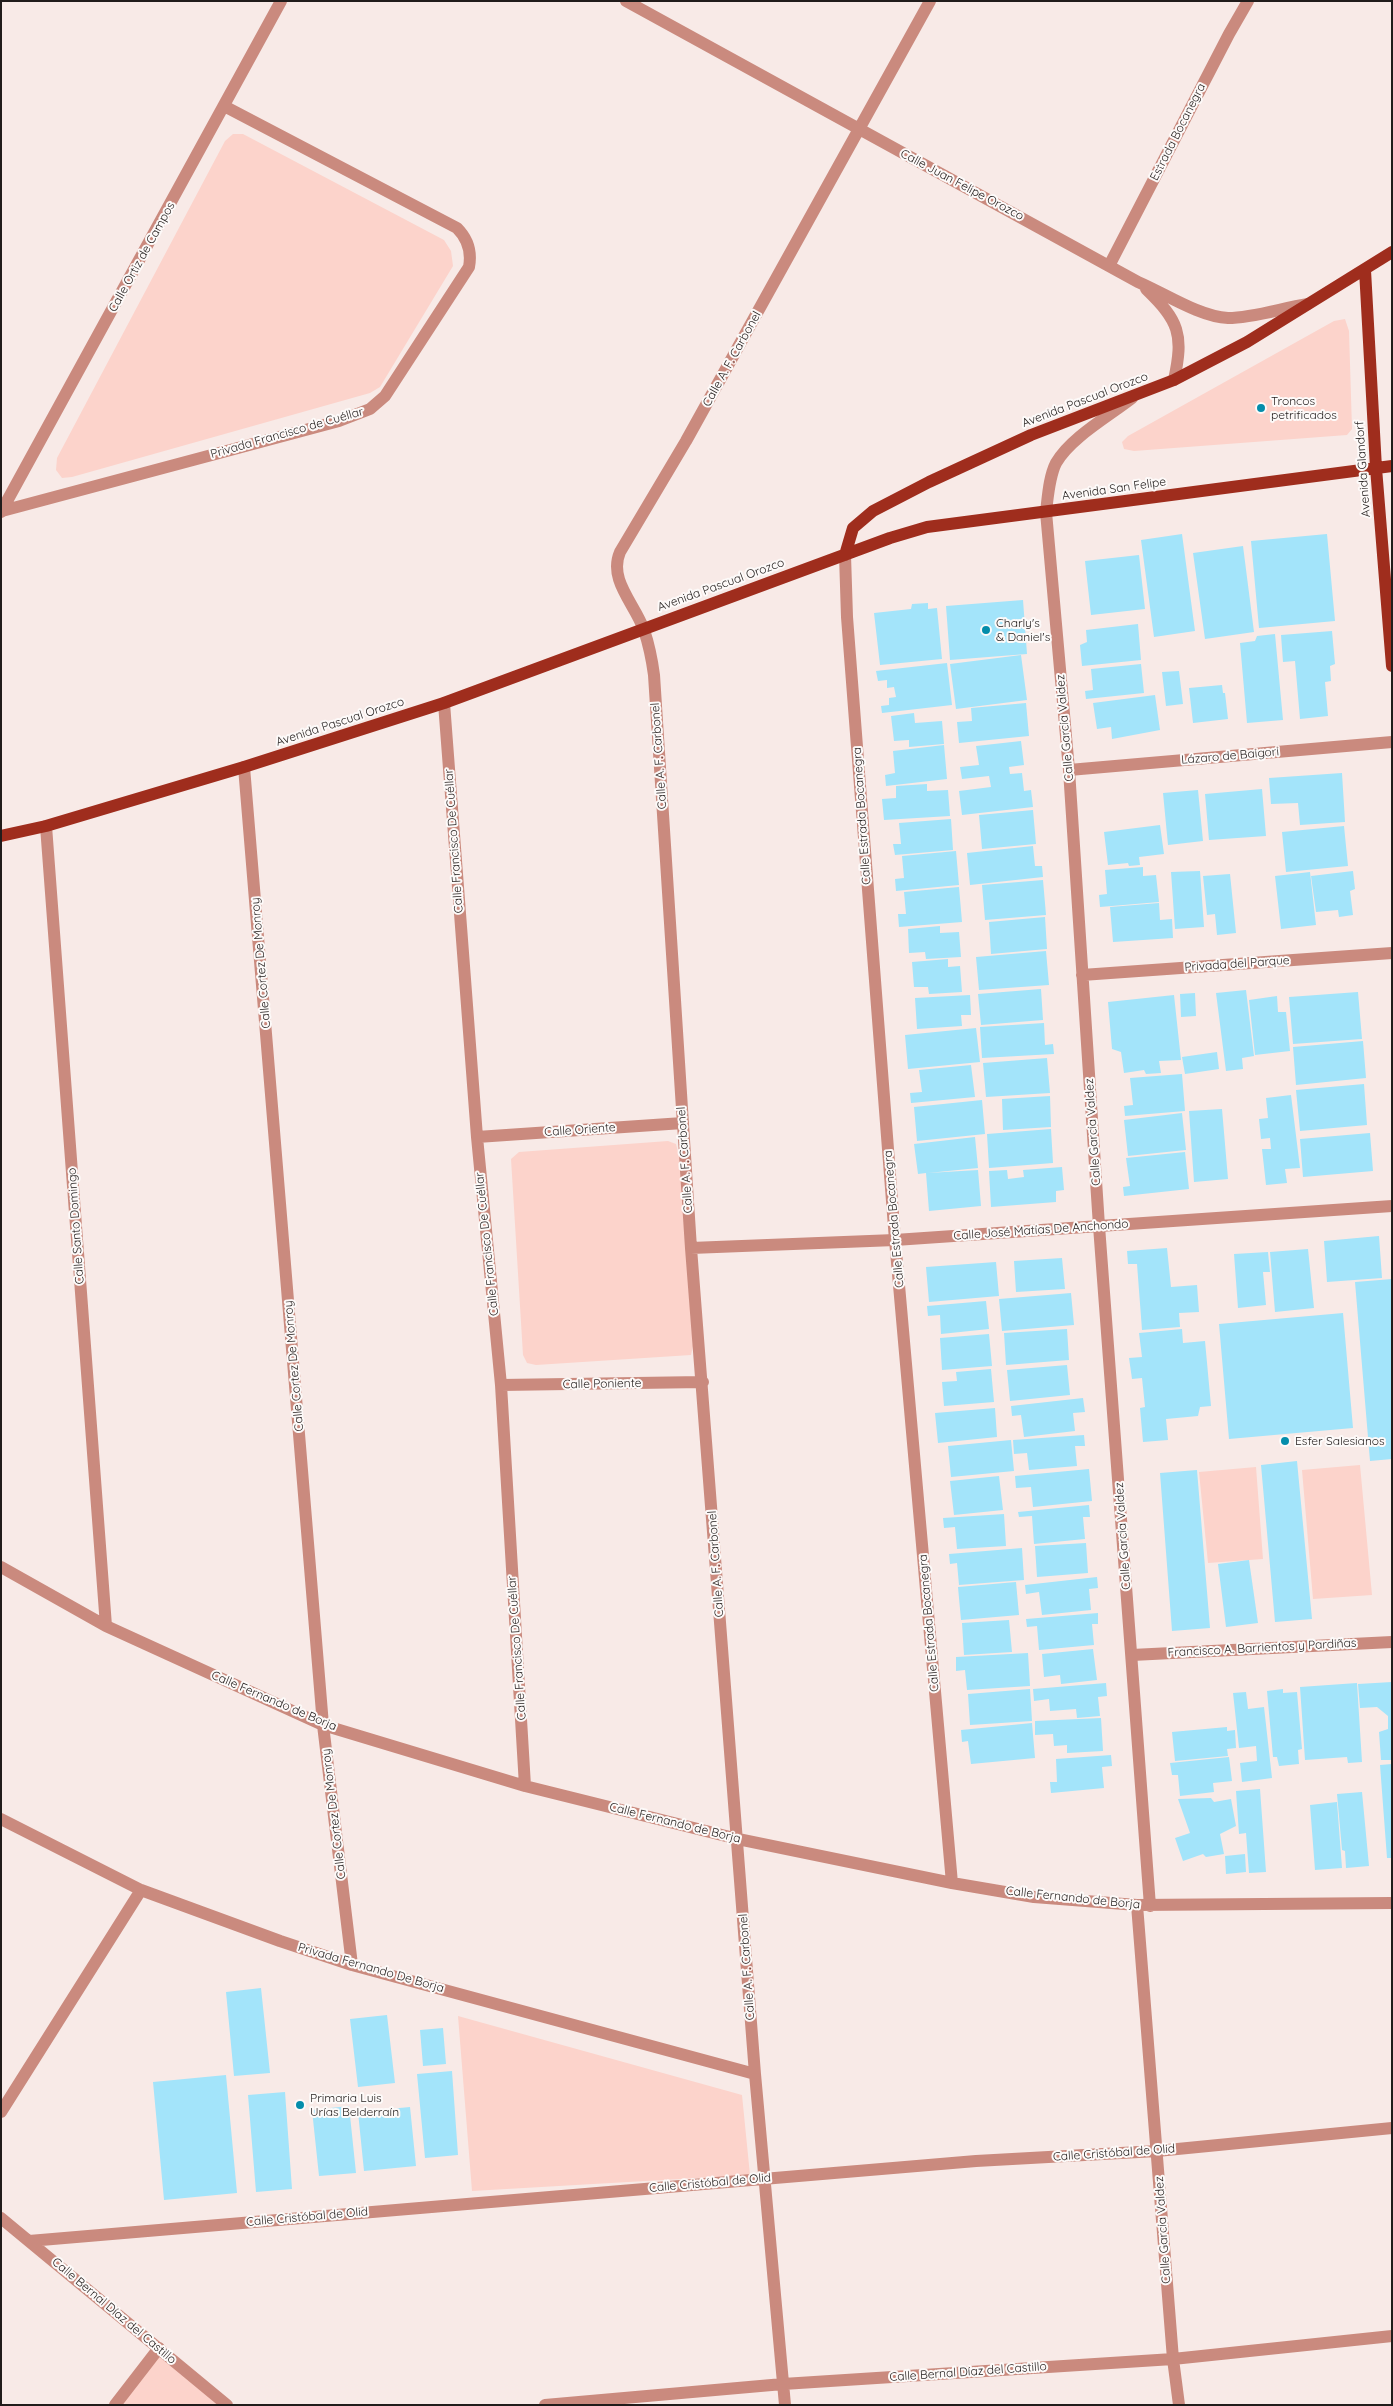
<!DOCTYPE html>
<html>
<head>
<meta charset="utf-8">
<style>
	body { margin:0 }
	#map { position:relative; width:1393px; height:2406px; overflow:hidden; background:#f8eae7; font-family:Quicksand,sans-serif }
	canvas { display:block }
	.frame { position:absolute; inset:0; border:2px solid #211c1b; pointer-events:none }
</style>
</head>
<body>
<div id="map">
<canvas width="1393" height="2406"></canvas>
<div class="frame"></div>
</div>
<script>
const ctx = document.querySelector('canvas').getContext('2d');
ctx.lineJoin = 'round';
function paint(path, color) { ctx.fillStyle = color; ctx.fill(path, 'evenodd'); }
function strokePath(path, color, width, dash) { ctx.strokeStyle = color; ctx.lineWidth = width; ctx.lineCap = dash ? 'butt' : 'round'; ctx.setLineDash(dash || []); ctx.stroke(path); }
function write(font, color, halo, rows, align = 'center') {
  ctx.font = font + ' Quicksand,sans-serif'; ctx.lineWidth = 4; ctx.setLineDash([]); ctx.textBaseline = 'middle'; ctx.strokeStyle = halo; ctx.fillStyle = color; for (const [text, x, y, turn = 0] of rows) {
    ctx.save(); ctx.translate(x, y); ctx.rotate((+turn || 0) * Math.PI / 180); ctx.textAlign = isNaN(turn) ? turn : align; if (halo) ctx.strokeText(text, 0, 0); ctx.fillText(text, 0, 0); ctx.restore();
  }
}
const green = new Path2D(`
	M233,134H243L444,240L451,251L453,266L380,387L370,393L72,477L62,478L56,470L57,458L225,141Z
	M1345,319L1349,331L1352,429L1347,435L1134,451L1124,449L1122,442L1128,436L1334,321Z
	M668,1141L676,1144L679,1156L693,1346L691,1355L536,1365L527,1363L523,1355L511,1159L519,1152Z
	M1360,1465L1372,1595L1313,1599L1302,1470Z
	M1256,1467L1263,1559L1208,1563L1199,1472Z
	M458,2016L742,2095L750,2175L472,2191Z
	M159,2348L227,2405H115Z`);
const building = new Path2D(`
	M1182,534L1195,631L1154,637L1141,540Z
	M1327,534L1335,621L1259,628L1251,541Z
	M1243,546L1254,632L1205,639L1193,553Z
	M1139,555L1145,609L1091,615L1085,561Z
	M1023,600L1027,654L950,660L946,606Z
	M928,603V609L937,608L942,659L880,665L874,613L911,609L912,604Z
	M1138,624L1141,660L1082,666L1080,645L1087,642L1086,630Z
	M1332,631L1335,664L1330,666L1331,681L1325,682L1328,716L1300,719L1295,661L1283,662L1281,635Z
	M1275,634L1283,720L1247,723L1240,643L1255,641L1257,636Z
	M1021,655L1027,700L956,709L950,664Z
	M947,663L952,705L882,713L881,706L889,705V698L896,697L894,687L887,688V680L878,681L876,671Z
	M1141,664L1144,693L1086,699L1085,691L1093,690L1091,669Z
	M1179,671L1183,704L1166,706L1162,672Z
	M1222,685L1223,693H1225L1228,719L1193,723L1189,688Z
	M1155,695L1160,730L1112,739L1111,727L1097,729L1093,703Z
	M1026,703L1029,736L959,743L957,722L972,721L971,708Z
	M914,713L915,723L942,721L944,744L909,747V740L894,741L891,716Z
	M1021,741L1024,765L1009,767L1010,774L1022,773L1024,791L1031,790L1033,807L962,815L959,791L991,787L989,776L962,779L960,767L979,765L976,746Z
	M944,745L947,779L886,786L885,775L895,773L893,751Z
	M1342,773L1345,822L1300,825L1298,803L1271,804L1269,778Z
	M927,784V791L948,790L950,816L884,820L882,799L896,798V786Z
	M1262,789L1266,836L1209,840L1205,794Z
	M1198,790L1203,841L1168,845L1163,793Z
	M1033,810L1036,844L982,849L979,815Z
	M951,819L953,850L895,855L893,844H901L899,823Z
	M1160,825L1164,854L1139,857L1140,865L1129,866L1128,863L1108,865L1104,832Z
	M1344,826L1348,866L1286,872L1282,832Z
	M1033,846L1035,866H1042L1043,877L970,885L967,853Z
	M956,851L959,885L896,891L895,879L904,878L902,856Z
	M1143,867V876L1156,875L1159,902L1100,907L1099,895L1107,894L1105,870Z
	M1200,871L1204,927L1175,929L1171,872Z
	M1353,871L1355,889L1350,891L1353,915L1339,917L1338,910L1316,912L1311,876Z
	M1310,872L1316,925L1281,929L1275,876Z
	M1230,874L1236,933L1217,935L1215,914L1207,915L1203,876Z
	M1043,880L1046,915L985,920L982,885Z
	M959,887L962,922L899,927L898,914H906L904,892Z
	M1159,903L1160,920L1172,919L1173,938L1113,942L1110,907Z
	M1045,917L1047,949L991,954L989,922Z
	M940,926V933L959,932L961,957L926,959L925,952L909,953L908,929Z
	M1046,951L1049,985L979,990L976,957Z
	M948,959V967L960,966L962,992L929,994L928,987H914L912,962Z
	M1041,989L1043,1020L981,1025L978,994Z
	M1246,990L1254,1056L1242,1058L1243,1069L1226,1071L1216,993Z
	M1358,992L1362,1039L1293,1044L1289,997Z
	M1195,993L1196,1016L1181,1017L1180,994Z
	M970,995L971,1015H961L962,1026L917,1029L915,998Z
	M1174,995L1181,1060L1159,1061L1161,1073L1146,1074L1144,1070L1124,1073L1121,1052L1112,1049L1108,1002Z
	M1277,996L1278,1012H1286L1290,1051L1255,1055L1249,1000Z
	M1044,1023L1045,1045L1053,1044L1054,1054L982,1058L980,1027Z
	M976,1028L980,1062L908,1069L905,1035Z
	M1363,1041L1366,1078L1296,1085L1293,1047Z
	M1217,1052L1219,1069L1185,1074L1182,1057Z
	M1047,1058L1050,1093L986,1097L983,1063Z
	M971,1065L975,1097L911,1103L910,1093L922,1092L919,1070Z
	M1182,1074L1185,1111L1125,1116L1124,1106L1133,1105L1130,1078Z
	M1364,1084L1367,1125L1300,1131L1296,1090Z
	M1291,1095L1300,1168L1285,1169L1287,1183L1266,1185L1262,1149H1271L1270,1138L1261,1139L1259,1119L1268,1118L1266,1098Z
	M1050,1096L1051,1127L1003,1130L1002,1099Z
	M982,1100L985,1134L917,1141L914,1107Z
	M1222,1109L1228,1179L1194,1182L1189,1111Z
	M1182,1113L1186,1150L1128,1156L1124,1120Z
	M1051,1129L1053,1163L989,1168L987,1134Z
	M1370,1133L1373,1171L1303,1177L1300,1139Z
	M975,1137L978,1168L928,1173L978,1170L981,1206L929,1211L926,1173L918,1174L914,1144Z
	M1185,1152L1189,1189L1124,1196L1123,1187L1130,1186L1126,1158Z
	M1062,1167L1064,1190L1056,1191V1202L991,1207L989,1171L1007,1170L1008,1179L1024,1177L1023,1170Z
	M1379,1236L1382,1278L1327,1282L1324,1241Z
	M1167,1248L1171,1287L1197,1285L1199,1312L1179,1313L1180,1327L1142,1330L1137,1264H1128L1127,1251Z
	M1308,1249L1314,1308L1275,1312L1270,1252Z
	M1268,1252L1270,1272H1263L1266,1305L1238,1308L1234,1254Z
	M1062,1258L1065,1289L1016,1292L1014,1261Z
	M996,1262L999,1296L929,1302L926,1267Z
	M1392,1279V1459L1370,1461L1355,1282Z
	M1071,1293L1074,1325L1002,1331L999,1299Z
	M986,1301L989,1329L941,1334L940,1315L928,1316L927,1306Z
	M1343,1313L1353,1428L1229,1439L1219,1324Z
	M1067,1329L1069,1360L1006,1365L1004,1333Z
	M1182,1329L1183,1343L1205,1341L1211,1406L1200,1407L1198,1416L1166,1419L1168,1440L1143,1442L1140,1408L1145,1407L1142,1378L1132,1379L1129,1358L1142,1357L1139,1333Z
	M989,1334L992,1366L942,1370L940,1338Z
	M1067,1365L1070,1395L1010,1401L1007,1370Z
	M991,1369L994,1402L944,1406L942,1382L957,1381L956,1372Z
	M1083,1398L1085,1412L1073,1413L1075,1431L1024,1437L1021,1415L1012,1416L1011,1406Z
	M995,1408L997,1437L938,1443L935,1413Z
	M1084,1435L1085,1446H1075L1077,1466L1029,1470L1027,1453L1014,1454L1013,1440Z
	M1011,1440L1014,1471L951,1477L948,1446Z
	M1297,1461L1312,1619L1275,1622L1261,1465Z
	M1089,1469L1092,1501L1033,1507L1031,1487L1016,1488L1015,1476Z
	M1197,1470L1210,1628L1172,1631L1160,1473Z
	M999,1476L1003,1510L954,1515L950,1481Z
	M1089,1505L1090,1517H1083L1085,1539L1034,1544L1032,1516L1019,1517L1018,1512Z
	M1004,1514L1006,1546L957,1549L955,1527L944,1528L943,1518Z
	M1086,1543L1088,1573L1037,1577L1035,1546Z
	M1022,1548L1024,1580L959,1585L957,1563L950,1564L949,1554Z
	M1249,1560L1258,1623L1226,1627L1218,1564Z
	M1097,1577L1098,1588L1089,1589L1091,1610L1042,1615L1039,1592L1026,1594L1025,1585Z
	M1016,1582L1019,1615L961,1620L958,1587Z
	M1098,1613V1624H1092L1094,1645L1039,1650L1037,1626L1027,1627L1026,1619Z
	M1009,1620L1012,1652L964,1655L962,1623Z
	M1093,1649L1097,1680L1061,1684L1060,1675L1044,1677L1042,1654Z
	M1028,1653L1030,1686L967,1690L965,1670L956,1671V1657Z
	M1392,1682V1760H1381L1379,1732L1388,1729V1716L1377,1707L1360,1708L1358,1684Z
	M1106,1683L1107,1696L1098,1697L1100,1716L1077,1718L1076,1709L1050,1711L1049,1699L1034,1701L1033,1689Z
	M1357,1683L1362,1762L1348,1763L1347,1757L1305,1760L1300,1687Z
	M1030,1689L1032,1721L970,1725L968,1694Z
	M1283,1689V1693L1297,1692L1302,1749L1298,1750L1299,1764L1279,1766L1277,1757H1273L1267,1691Z
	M1246,1692L1248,1709L1264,1707L1272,1778L1242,1782L1240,1763L1257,1761L1256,1746L1239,1748L1233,1693Z
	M1101,1718L1103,1751L1067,1753V1745L1054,1746L1053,1734L1035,1735V1721Z
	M1032,1723L1035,1758L971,1764L968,1741L962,1742L961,1730Z
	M1227,1727V1731L1235,1730L1236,1748L1227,1749L1228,1756L1175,1761L1172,1732Z
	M1111,1755L1112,1766L1102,1767L1104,1788L1051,1793L1050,1782H1057L1056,1759Z
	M1229,1757L1232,1781L1213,1783L1214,1792L1180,1796L1178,1775H1172L1170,1763Z
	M1392,1764V1858H1387L1380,1765Z
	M1260,1789L1266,1872L1249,1873L1246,1833L1239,1834L1236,1791Z
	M1362,1792L1369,1866L1346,1868L1345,1851L1342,1850L1337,1794Z
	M1211,1798L1214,1802L1231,1799L1236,1826L1220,1834L1224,1854L1206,1857L1203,1854L1183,1861L1175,1838L1190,1833L1178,1799Z
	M1337,1802L1342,1868L1315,1870L1310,1805Z
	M1245,1854L1246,1872L1226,1874L1225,1856Z
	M261,1988L270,2073L234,2076L226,1992Z
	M387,2015L395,2083L358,2087L350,2019Z
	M443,2028L446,2064L423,2066L420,2030Z
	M452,2071L458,2155L425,2158L417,2074Z
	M226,2075L237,2193L164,2200L153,2082Z
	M285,2092L292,2189L256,2192L248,2095Z
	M349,2106L356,2173L319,2176L312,2110Z
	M410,2107L416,2166L364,2171L358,2112Z`);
const minor = new Path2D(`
	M626,1L1138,282C1164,293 1200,317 1228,318C1253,318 1282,308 1308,304
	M1110,264L1229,34L1248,1
	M1146,289C1179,321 1184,334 1174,380
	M1132,398C1109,416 1070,438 1056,463C1049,477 1048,496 1046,512L1069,770L1099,1226L1150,1906
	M2,511L339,421L370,409L385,396L469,267C472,251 468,239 457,228L224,106
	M1,512L281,1
	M845,555L847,617L895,1240L952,1883
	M444,703L477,1137L501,1385L525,1786
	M244,767L323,1725L352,1965
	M1069,770L1392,742
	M46,826L106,1626
	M1082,975L1392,953
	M477,1137L683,1123
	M691,1248L895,1240L1392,1206
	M501,1385L703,1382
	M1,1567L106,1626L323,1725L525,1786L738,1839L952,1883L1034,1897L1137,1905L1392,1903
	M1132,1655L1392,1642
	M1,1819L141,1890L280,1941L352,1965L755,2074
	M1137,1905L1173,2359L1179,2405
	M1,2112L141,1890
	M1,2218L227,2405
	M29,2241L976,2161L1157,2151L1392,2128
	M115,2405L159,2348
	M545,2405L783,2384L1173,2359L1392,2336
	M785,2405L755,2074L691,1248L654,675C652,660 649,645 644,630C635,604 608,580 620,552L686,441L930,1`);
const major = new Path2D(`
	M1365,270L1376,468L1392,666
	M845,555L853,528L873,511L929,482L1031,435L1174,380L1247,342L1392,252
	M1,836L46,826L244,767L444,703L890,538L927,527L1392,466`);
const markers = [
	[1261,408,5,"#048dab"],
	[986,630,5,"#048dab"],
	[1285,1441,5,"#048dab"],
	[300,2105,5,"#048dab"]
];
const streetNames = [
	["Estrada Bocanegra",1178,132,-63],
	["Calle Juan Felipe Orozco",962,185,28],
	["Calle Ortiz de Campos",142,257,-61],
	["Calle A. F. Carbonel",732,359,-61],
	["Avenida Pascual Orozco",1085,400,-21],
	["Privada Francisco de Cuéllar",287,433,-16],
	["Avenida Glandorf",1363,469,-94],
	["Avenida San Felipe",1114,489,-8],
	["Avenida Pascual Orozco",721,585,-20],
	["Avenida Pascual Orozco",340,722,-18],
	["Calle García Valdez",1065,728,-95],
	["Calle A. F. Carbonel",659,756,-94],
	["Lázaro de Baigori",1230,756,-5],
	["Calle Estrada Bocanegra",862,816,-94],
	["Calle Francisco De Cuéllar",454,841,-94],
	["Calle Cortez De Monroy",261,963,-95],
	["Privada del Parque",1237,964,-4],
	["Calle Oriente",580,1130,-4],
	["Calle García Valdez",1093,1132,-94],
	["Calle A. F. Carbonel",685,1160,-94],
	["Calle Estrada Bocanegra",894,1219,-95],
	["Calle Santo Domingo",76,1226,-94],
	["Calle José Matías De Anchondo",1041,1230,-4],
	["Calle Francisco De Cuéllar",487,1244,-96],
	["Calle Cortez De Monroy",294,1366,-95],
	["Calle Poniente",602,1384,-1],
	["Calle García Valdez",1123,1536,-94],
	["Calle A. F. Carbonel",716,1564,-94],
	["Calle Estrada Bocanegra",929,1623,-95],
	["Calle Francisco De Cuéllar",517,1648,-94],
	["Francisco A. Barrientos y Pardiñas",1262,1648,-3],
	["Calle Fernando de Borja",274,1701,23],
	["Calle Cortez De Monroy",334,1814,-97],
	["Calle Fernando de Borja",675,1823,14],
	["Calle Fernando de Borja",1073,1898,6],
	["Calle A. F. Carbonel",747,1967,-94],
	["Privada Fernando De Borja",371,1968,16],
	["Calle Cristóbal de Olid",1114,2153,-4],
	["Calle Cristóbal de Olid",710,2183,-5],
	["Calle Cristóbal de Olid",307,2217,-5],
	["Calle García Valdez",1163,2230,-94],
	["Calle Bernal Díaz del Castillo",114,2311,40],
	["Calle Bernal Díaz del Castillo",968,2372,-4]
];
const poiNames = [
	["Troncos",1271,401],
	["petrificados",1271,415],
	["Charly's",996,623],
	["& Daniel's",996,637],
	["Esfer Salesianos",1295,1441],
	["Primaria Luis",310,2098],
	["Urías Belderraín",310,2112]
];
paint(green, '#fcd3cb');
paint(building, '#a3e4fa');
strokePath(minor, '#ca8a7e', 12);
strokePath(major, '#9f2d1d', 12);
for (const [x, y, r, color] of markers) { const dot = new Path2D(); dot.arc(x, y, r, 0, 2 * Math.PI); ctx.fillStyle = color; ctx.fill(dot); strokePath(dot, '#fdfaf9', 2); }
write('12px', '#211c1b', '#fdfaf9', streetNames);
write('12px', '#211c1b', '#fdfaf9', poiNames, 'left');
</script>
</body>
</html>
